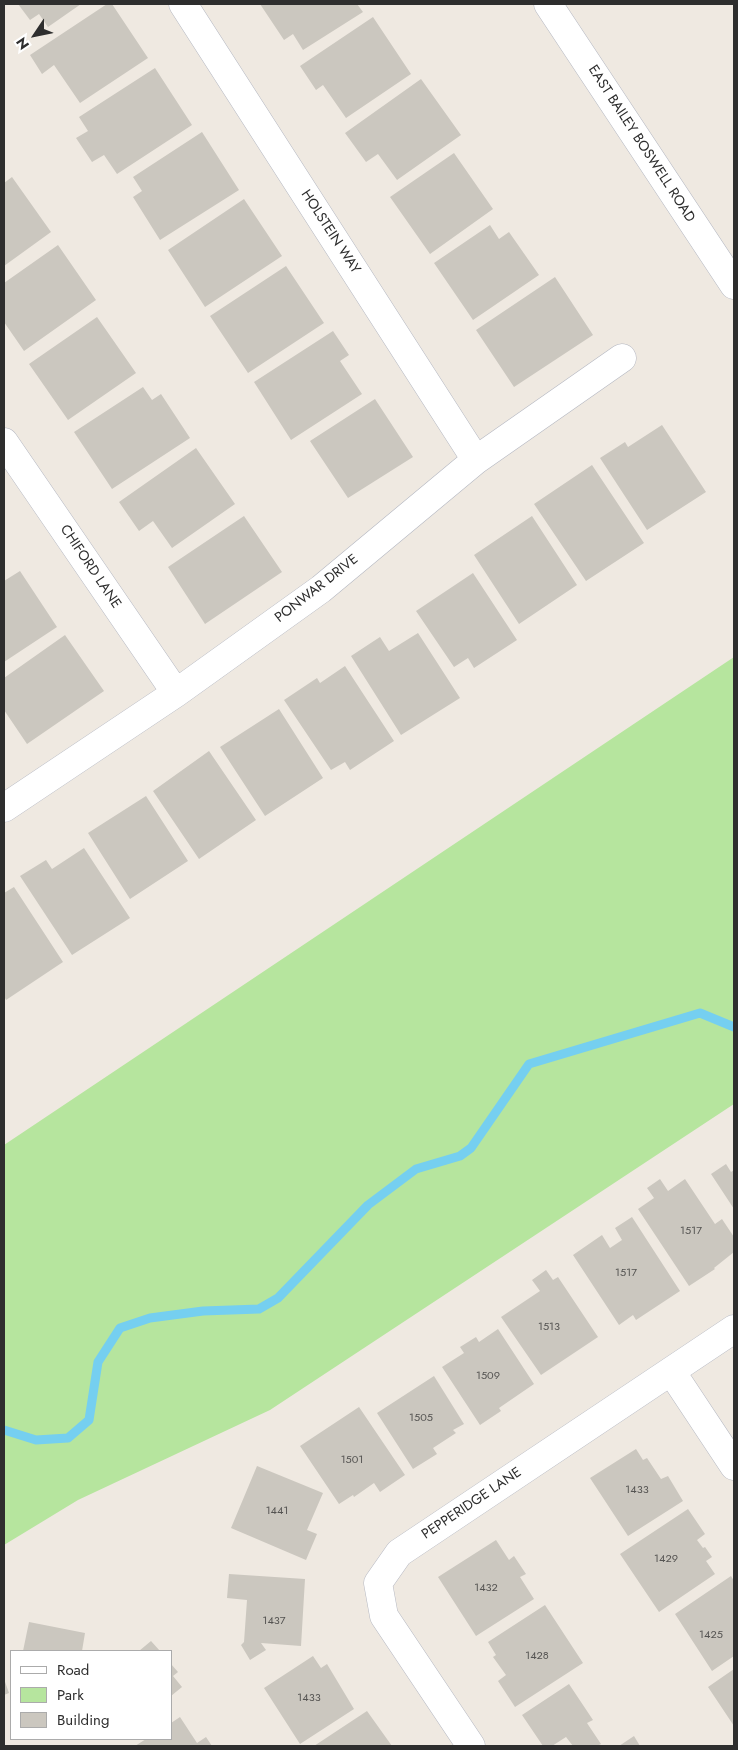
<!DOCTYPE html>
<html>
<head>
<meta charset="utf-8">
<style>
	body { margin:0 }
	#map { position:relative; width:738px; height:1750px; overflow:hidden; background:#efe9e1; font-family:Jost,sans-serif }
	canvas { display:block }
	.frame { position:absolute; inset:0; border:5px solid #2e2e2e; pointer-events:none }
	.legend { position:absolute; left:10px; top:1650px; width:162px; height:90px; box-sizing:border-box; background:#fff; border:1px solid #ababab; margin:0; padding:6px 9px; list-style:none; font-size:15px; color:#2e2e2e }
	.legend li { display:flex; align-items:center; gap:10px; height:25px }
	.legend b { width:25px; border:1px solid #ababab }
	.north { position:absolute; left:10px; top:10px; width:50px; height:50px; -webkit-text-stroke:4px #fff; paint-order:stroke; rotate:236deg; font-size:14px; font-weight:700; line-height:20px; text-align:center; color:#2e2e2e }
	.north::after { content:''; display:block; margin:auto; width:18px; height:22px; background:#2e2e2e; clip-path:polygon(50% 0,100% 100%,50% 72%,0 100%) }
</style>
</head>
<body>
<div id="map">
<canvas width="738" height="1750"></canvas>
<div class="frame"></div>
<ul class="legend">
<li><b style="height:6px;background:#fff"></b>Road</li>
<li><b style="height:14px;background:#b6e59e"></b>Park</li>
<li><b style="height:14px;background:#cbc7bf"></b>Building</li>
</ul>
<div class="north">N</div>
</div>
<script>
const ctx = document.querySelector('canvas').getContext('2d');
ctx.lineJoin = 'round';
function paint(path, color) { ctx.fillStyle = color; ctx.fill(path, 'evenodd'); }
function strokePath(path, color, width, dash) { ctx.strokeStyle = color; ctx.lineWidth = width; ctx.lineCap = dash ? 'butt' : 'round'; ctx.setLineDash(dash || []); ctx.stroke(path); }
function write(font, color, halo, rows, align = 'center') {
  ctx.font = font + ' Jost,sans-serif'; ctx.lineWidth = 4.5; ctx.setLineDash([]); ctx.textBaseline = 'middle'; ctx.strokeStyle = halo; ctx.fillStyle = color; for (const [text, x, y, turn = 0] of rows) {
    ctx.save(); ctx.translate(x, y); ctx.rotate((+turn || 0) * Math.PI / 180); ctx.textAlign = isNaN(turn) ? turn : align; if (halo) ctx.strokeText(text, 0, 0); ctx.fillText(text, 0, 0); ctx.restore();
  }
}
const green = new Path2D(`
	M734,657V1104L270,1410L78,1500L4,1545V1145Z`);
const stream = new Path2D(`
	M4,1430L36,1440L68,1438L89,1420L98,1362L120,1328L150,1318L203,1311L259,1309L278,1298L368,1205L416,1169L460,1156L471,1148L529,1064L700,1013L734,1027`);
const building = new Path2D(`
	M18,4H81L48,27L39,14L30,20Z
	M107,4H112L148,58L80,103L54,65L42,74L30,55Z
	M260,4H357L363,12L303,50L293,34L284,40Z
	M373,17L411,74L346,118L323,85L316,90L300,66Z
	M155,68L192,125L117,174L104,155L92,162L76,138L88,131L79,117Z
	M421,79L461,135L397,180L378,154L366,162L345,133Z
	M202,132L239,190L160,240L133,197L142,191L133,177Z
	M454,153L493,209L430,254L390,197Z
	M12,177L51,232L4,266V183Z
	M244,199L282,256L205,307L168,250Z
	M490,225L499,239L509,232L539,275L473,320L434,263Z
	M58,245L96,300L24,351L4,322V283Z
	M286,266L324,323L248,373L210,316Z
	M555,277L593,335L514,387L476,330Z
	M97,317L136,373L68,420L29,364Z
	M333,331L349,355L340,361L362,394L291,440L254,382Z
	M143,387L152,400L161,394L190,438L112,489L74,432Z
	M375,399L413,457L348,498L310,441Z
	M662,425L706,492L647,530L600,458L625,442L628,447Z
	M196,448L235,504L172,548L153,521L139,531L119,502Z
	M592,465L644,543L586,581L534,504Z
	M244,516L282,572L205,624L168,567Z
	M532,516L577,585L519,624L474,555Z
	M20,571L57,627L4,662V581Z
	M473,573L517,640L474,668L468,658L454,667L416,611Z
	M418,633L460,698L401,735L351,656L380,637L389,651Z
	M65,635L104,691L27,744L4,710V678Z
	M345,666L394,741L350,770L345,762L331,770L284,700L317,678L320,683Z
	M279,709L323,778L265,816L220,747Z
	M209,751L256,820L199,859L153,791Z
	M146,796L188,861L130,899L88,833Z
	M84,848L130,918L72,955L20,876L46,860L52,869Z
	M14,887L63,962L6,1000L4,996V893Z
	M726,1164L731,1172L734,1170V1209L711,1174Z
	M660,1179L668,1191L685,1179L715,1224L722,1219L734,1237V1252L714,1268L715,1269L689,1286L638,1209L654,1198L647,1188Z
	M632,1217L680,1291L636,1320L633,1315L619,1325L573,1255L602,1235L610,1248L622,1240L615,1228Z
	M546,1270L553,1280L558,1277L598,1337L541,1375L501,1317L540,1291L532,1280Z
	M498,1329L534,1384L499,1408L501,1411L480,1425L442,1367L464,1353L460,1347L476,1337L479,1342Z
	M434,1376L464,1424L453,1430L456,1433L433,1448L437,1454L413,1469L377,1413Z
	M359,1407L405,1475L380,1492L374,1483L354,1497L353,1495L339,1504L300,1446Z
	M636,1449L643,1460L647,1458L661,1479L668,1476L683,1501L628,1536L590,1478Z
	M257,1466L323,1493L307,1530L317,1534L306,1560L231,1528Z
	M688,1509L705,1534L697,1540L703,1548L705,1547L712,1557L706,1561L715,1574L659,1612L620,1554Z
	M496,1540L509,1560L514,1556L526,1574L520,1577L534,1599L476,1636L438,1577Z
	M229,1574L305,1579L301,1646L261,1643L266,1650L250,1660L241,1645L244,1642L247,1600L227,1598Z
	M731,1576L734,1581V1656L712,1671L675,1614Z
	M545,1605L583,1663L515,1707L498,1681L506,1675L493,1657L496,1655L488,1642Z
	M29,1622L85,1633L82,1651H23Z
	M151,1641L160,1651H139Z
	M313,1656L321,1668L327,1664L354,1709L300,1744L264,1688Z
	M171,1664L178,1672L173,1676L182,1687L171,1696Z
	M734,1669V1726L708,1687Z
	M4,1679L9,1693L4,1695Z
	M569,1684L593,1720L587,1723L601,1744L597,1746H573L566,1737L552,1746H543L522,1715Z
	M367,1711L392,1746H314Z
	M180,1717L197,1743L206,1737L212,1746H135L146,1739H171V1723Z
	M634,1736L640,1746H619Z`);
const minor = new Path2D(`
	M183,4L476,460
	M548,4L734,285
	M4,442L176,693
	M4,808L176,693L321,589L476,460L622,358
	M671,1371L734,1466
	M471,1746L384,1616L378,1583L399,1553L734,1329`);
const numberNames = [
	["1517",691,1231],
	["1517",626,1273],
	["1513",549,1327],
	["1509",488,1376],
	["1505",421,1418],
	["1501",352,1460],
	["1433",637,1490],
	["1441",277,1511],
	["1429",666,1559],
	["1432",486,1588],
	["1437",274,1621],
	["1425",711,1635],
	["1428",537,1656],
	["1433",309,1698]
];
const streetNames = [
	["EAST BAILEY BOSWELL ROAD",641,144,57],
	["HOLSTEIN WAY",330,232,57],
	["CHIFORD LANE",90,567,56],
	["PONWAR DRIVE",317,589,-38],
	["PEPPERIDGE LANE",472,1504,-34]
];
paint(green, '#b6e59e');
strokePath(stream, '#75cff0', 9);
paint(building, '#cbc7bf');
strokePath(minor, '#b4b7c1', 29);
strokePath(minor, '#fff', 28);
write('11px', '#555452', null, numberNames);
write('14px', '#2e2e2e', '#fff', streetNames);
</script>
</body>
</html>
